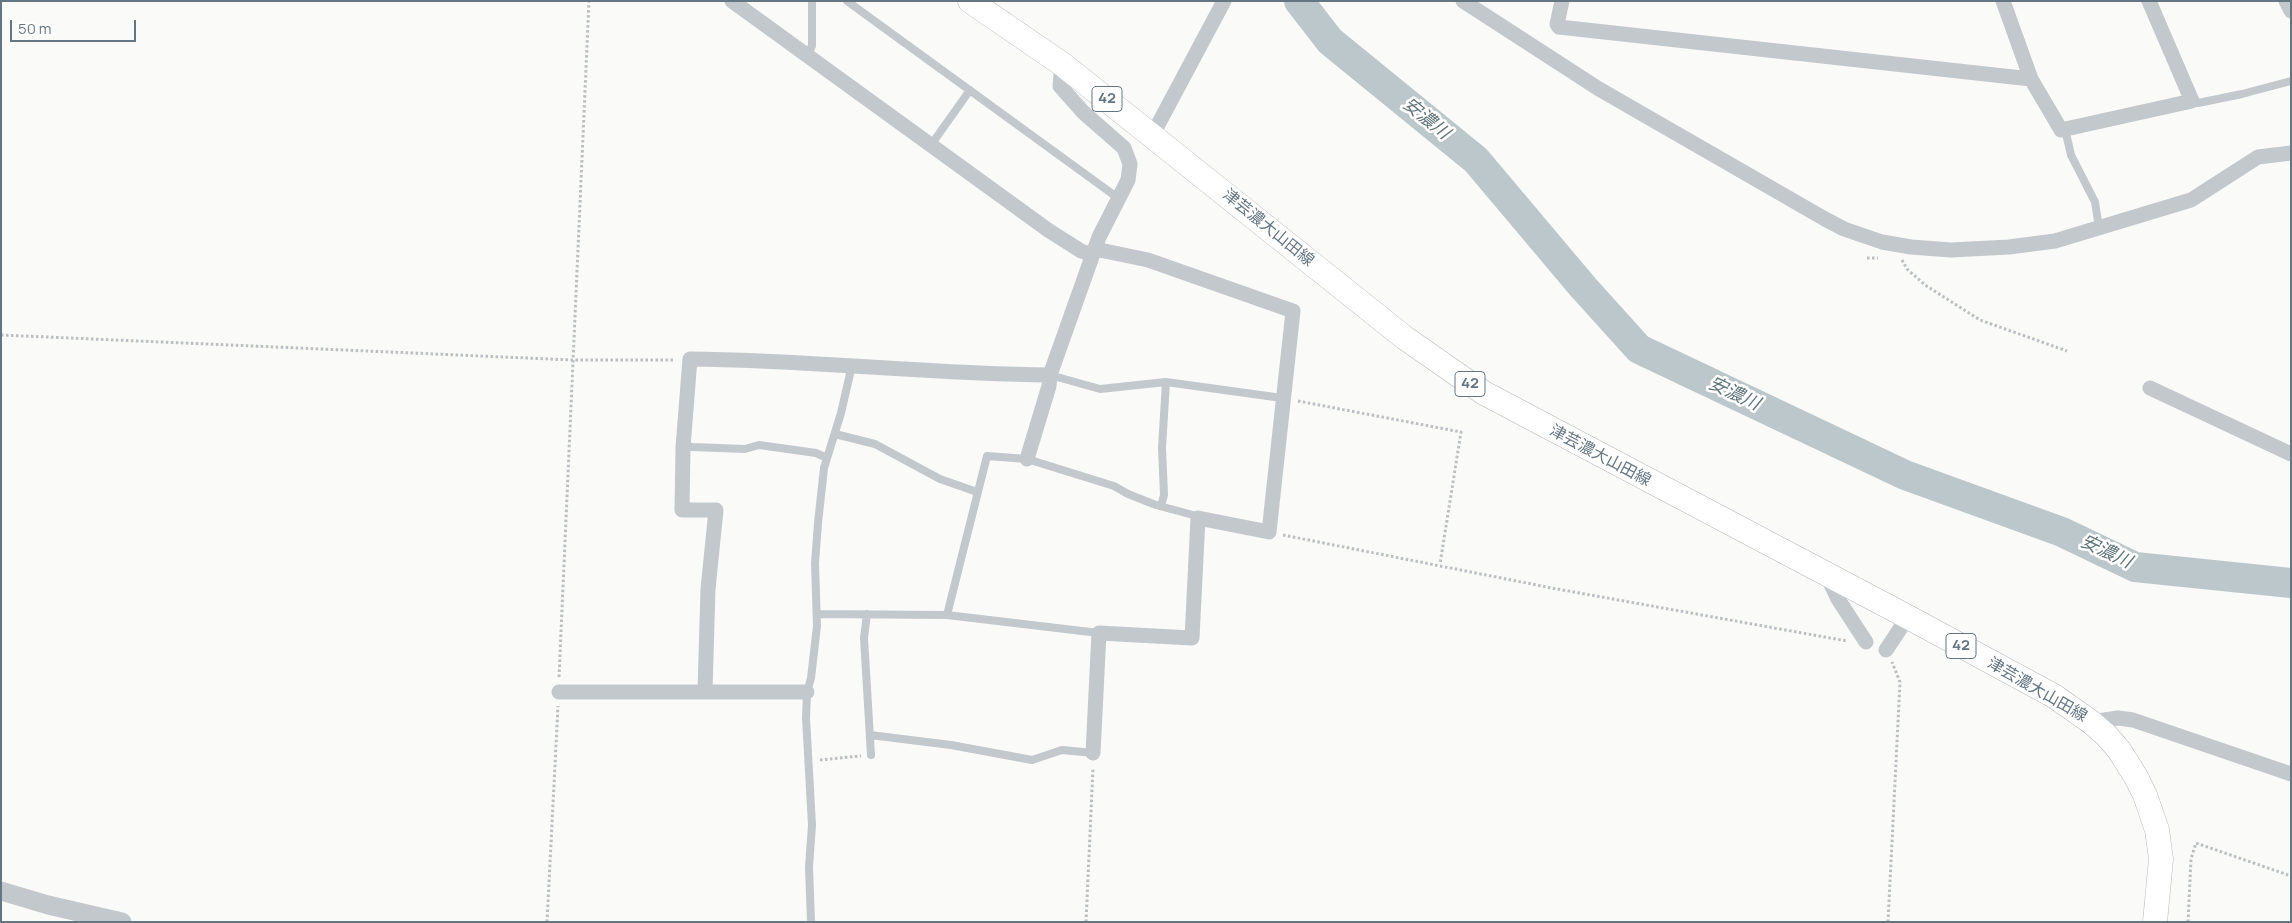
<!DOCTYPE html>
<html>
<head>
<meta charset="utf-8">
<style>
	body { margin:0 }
	#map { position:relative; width:2292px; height:923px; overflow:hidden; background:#fafaf8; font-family:Manrope,sans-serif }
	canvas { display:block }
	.frame { position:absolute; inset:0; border:2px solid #657683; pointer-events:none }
	.scale { position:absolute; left:10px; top:20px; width:126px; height:22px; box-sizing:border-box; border:2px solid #657683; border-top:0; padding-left:6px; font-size:15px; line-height:18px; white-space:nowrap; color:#657683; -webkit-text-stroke:4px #fff; paint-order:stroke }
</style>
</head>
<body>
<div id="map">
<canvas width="2292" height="923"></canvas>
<div class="frame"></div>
<div class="scale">50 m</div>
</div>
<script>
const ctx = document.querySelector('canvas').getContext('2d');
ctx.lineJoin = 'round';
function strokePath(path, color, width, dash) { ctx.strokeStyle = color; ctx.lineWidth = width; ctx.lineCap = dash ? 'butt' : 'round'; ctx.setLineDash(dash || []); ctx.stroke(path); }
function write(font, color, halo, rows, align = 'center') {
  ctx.font = font + ' Manrope,"Noto Sans JP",sans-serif'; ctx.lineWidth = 5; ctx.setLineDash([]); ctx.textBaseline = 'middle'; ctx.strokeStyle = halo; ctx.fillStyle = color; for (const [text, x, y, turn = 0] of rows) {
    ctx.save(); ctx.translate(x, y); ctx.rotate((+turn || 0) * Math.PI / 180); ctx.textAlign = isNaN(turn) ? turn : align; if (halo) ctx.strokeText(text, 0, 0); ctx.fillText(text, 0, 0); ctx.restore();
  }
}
const river = new Path2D(`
	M1299,1L1330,41L1476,160L1583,287L1639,349L1905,475L2062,532L2135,567L2291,583`);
const path = new Path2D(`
	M1867,258H1878
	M1902,260L1907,269L1925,285L1980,320L2067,351
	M1,335L572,360H674
	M1298,401L1461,432L1440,564
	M1283,535L1557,589L1847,641
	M559,677L589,1
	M820,760L861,756
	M547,922L558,706
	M1086,922L1093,768
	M1888,922L1900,682L1892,662
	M2188,922L2191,859L2196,843L2291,876`);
const service = new Path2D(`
	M847,1L1118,198
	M807,55L812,46V1
	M2192,101L2198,103L2242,94L2291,81
	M2065,129L2071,155L2095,202L2099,228
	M931,145L970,90
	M1050,375L1100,389L1166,382L1282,398
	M835,434L875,444L940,479L977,492
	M684,445L692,447L745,449L759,445L816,453L827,458
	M1161,506L1164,495L1162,448L1166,382
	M817,614L947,615L1099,633
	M867,614L864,638L871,755
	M947,615L987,456L1027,459L1114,486L1128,494L1156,505L1193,515L1198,518
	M870,735L951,745L1032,760L1062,750L1093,753
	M811,922L809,867L812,825L806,718L807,692L811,678L817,626L815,563L818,523L824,468L841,413L852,365`);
const minor = new Path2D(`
	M732,1L1048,230L1081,251L1093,255
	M1463,1L1599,89L1825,219L1844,229L1882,242L1911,247L1951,250L2009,247L2055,241L2191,200L2258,157L2291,153
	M1562,1L1557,24L1559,27L2031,79
	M2003,1L2031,79L2061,130L2192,101L2149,1
	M2286,1L2291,11
	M1153,134L1224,1
	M2150,388L2291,454
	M1027,459L1049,386L1050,375L1099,237L1128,180L1130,164L1124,148L1083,112L1060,86L1062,64
	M1827,576L1838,599L1866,642
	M1886,650L1908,617
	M705,691L708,589L716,510H682L683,447L690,359C810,360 930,374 1050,375
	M559,692H807
	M2091,722L2118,718L2133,720L2291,774
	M1093,753L1099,633L1192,638L1198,518L1269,532L1293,311L1148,260L1095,249`);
const tertiary = new Path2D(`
	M1,891L48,905L122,922`);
const primary = new Path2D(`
	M970,1L1062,64L1405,338L1484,393L1908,617L2054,696L2091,722L2106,735L2119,750L2136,777L2145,795L2157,830L2161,859L2155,922`);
const shields = [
	[1107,99,30],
	[1470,384,30],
	[1961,646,30]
];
const shieldNames = [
	["42",1107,99],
	["42",1470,384],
	["42",1961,646]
];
const streetNames = [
	["津芸濃大山田線",1268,228,39],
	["津芸濃大山田線",1600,456,28],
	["津芸濃大山田線",2037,690,30]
];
const waterNames = [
	["安濃川",1426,119,39],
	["安濃川",1734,394,25],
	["安濃川",2106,552,25]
];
strokePath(river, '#bbc7cb', 30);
strokePath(primary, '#b5babe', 25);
strokePath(path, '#bbbfc2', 3, [2.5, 2.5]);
strokePath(service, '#c3c8cc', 8);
strokePath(minor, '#c3c8cc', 15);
strokePath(tertiary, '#c3c8cc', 19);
strokePath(primary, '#fff', 24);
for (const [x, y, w] of shields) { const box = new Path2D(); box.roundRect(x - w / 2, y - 12.5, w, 25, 4); ctx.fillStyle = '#fff'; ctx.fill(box); strokePath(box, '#657683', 1); }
write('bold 15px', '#657683', null, shieldNames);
write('16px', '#657683', '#fff', streetNames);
write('italic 18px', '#60757c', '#fff', waterNames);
</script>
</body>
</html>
